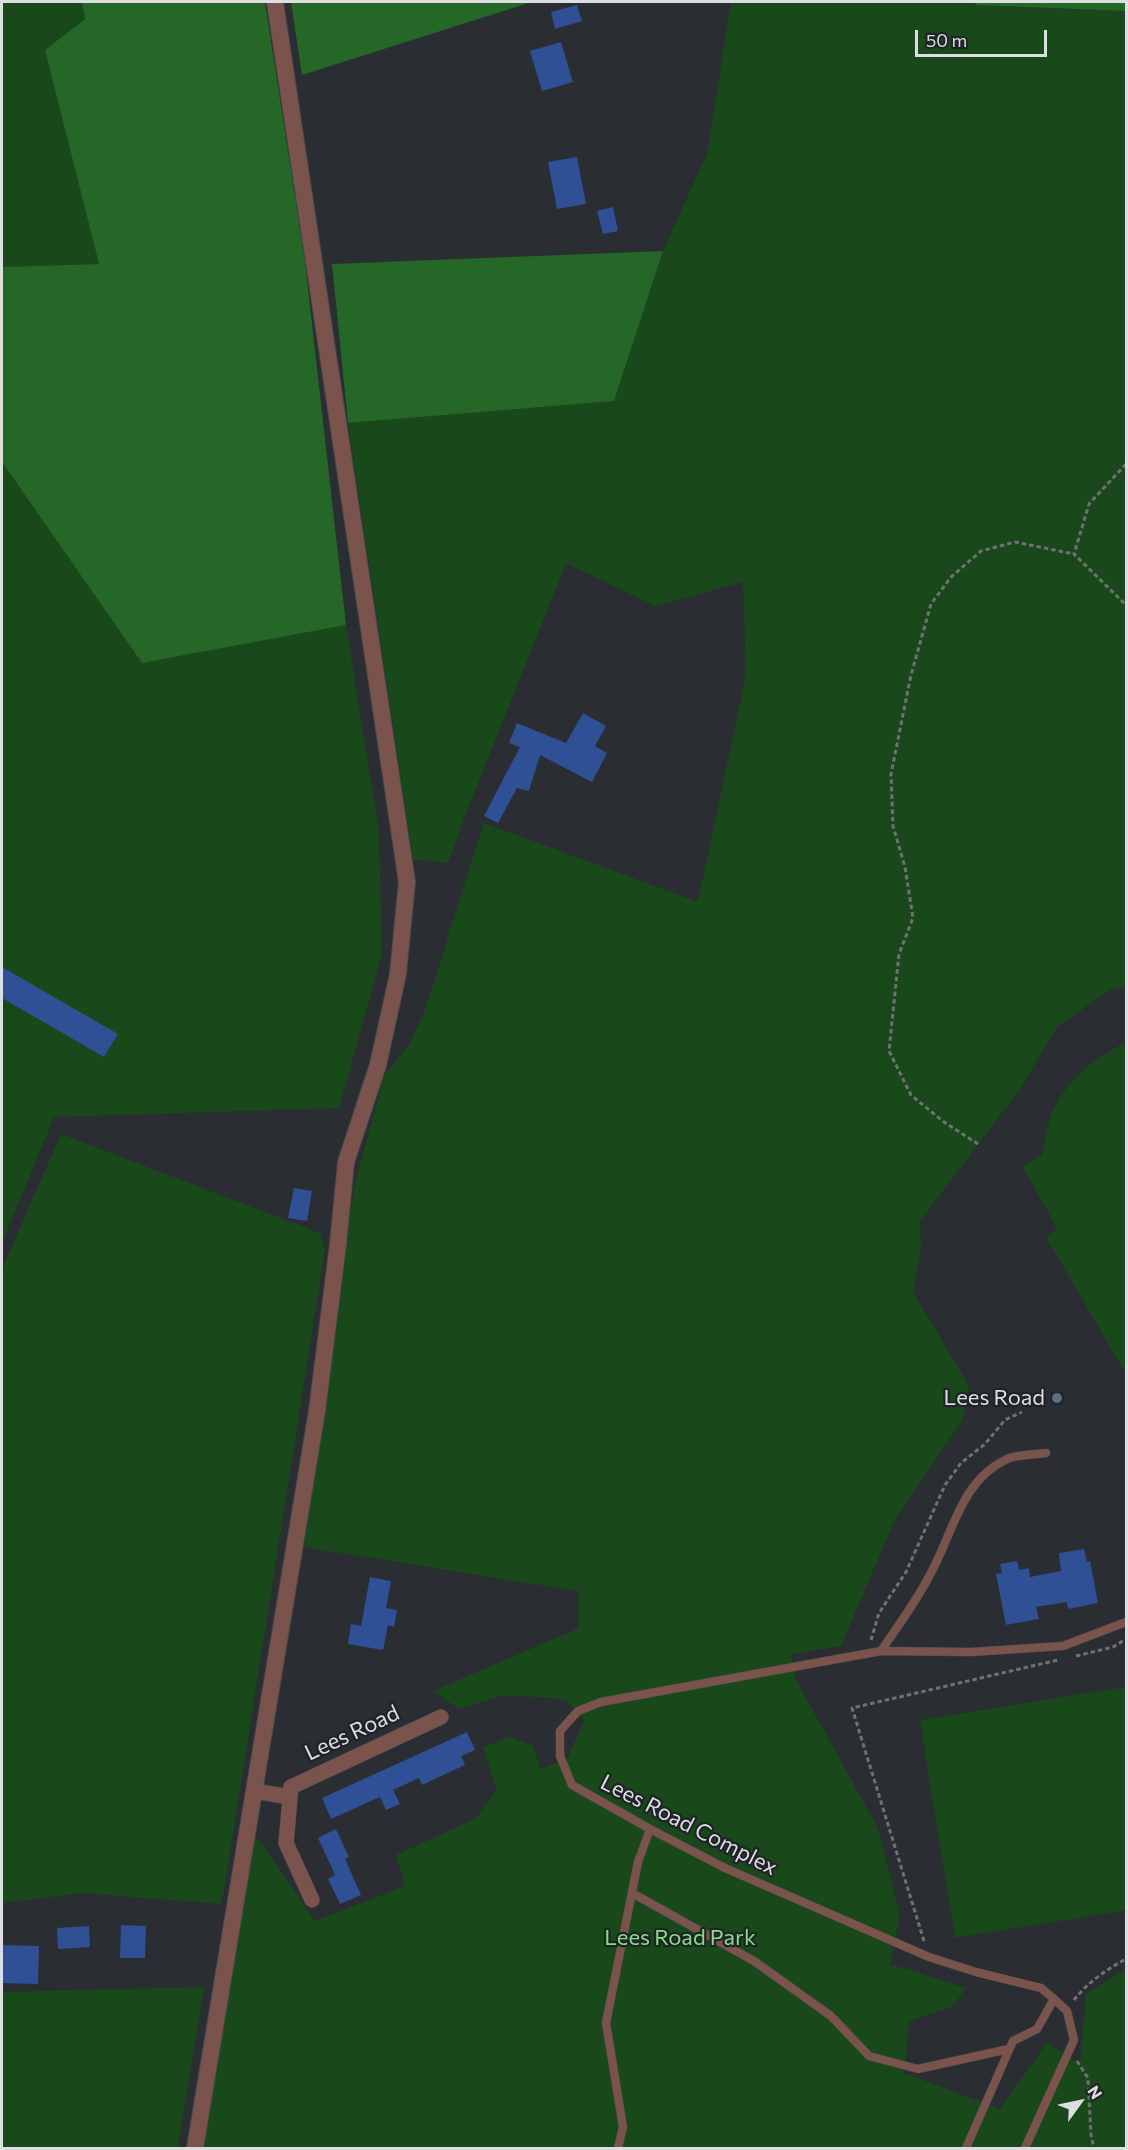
<!DOCTYPE html>
<html>
<head>
<meta charset="utf-8">
<style>
	body { margin:0 }
	#map { position:relative; width:1128px; height:2150px; overflow:hidden; background:#2a2d31; font-family:Commissioner,sans-serif }
	canvas { display:block }
	.frame { position:absolute; inset:0; border:3px solid #dcdee1; pointer-events:none }
	.north { position:absolute; left:1050px; top:2072px; width:60px; height:60px; -webkit-text-stroke:4px #202328; paint-order:stroke; rotate:57deg; font-size:16px; font-weight:700; line-height:24px; text-align:center; color:#dcdee1 }
	.north::after { content:''; display:block; margin:auto; width:21px; height:27px; background:#dcdee1; clip-path:polygon(50% 0,100% 100%,50% 72%,0 100%) }
	.scale { position:absolute; left:915px; top:30px; width:132px; height:27px; box-sizing:border-box; border:3px solid #dcdee1; border-top:0; padding-left:8px; font-size:18px; line-height:21px; white-space:nowrap; color:#dcdee1; -webkit-text-stroke:4px #202328; paint-order:stroke }
</style>
</head>
<body>
<div id="map">
<canvas width="1128" height="2150"></canvas>
<div class="frame"></div>
<div class="north">N</div>
<div class="scale">50 m</div>
</div>
<script>
const ctx = document.querySelector('canvas').getContext('2d');
ctx.lineJoin = 'round';
function paint(path, color) { ctx.fillStyle = color; ctx.fill(path, 'evenodd'); }
function strokePath(path, color, width, dash) { ctx.strokeStyle = color; ctx.lineWidth = width; ctx.lineCap = dash ? 'butt' : 'round'; ctx.setLineDash(dash || []); ctx.stroke(path); }
function write(font, color, halo, rows, align = 'center') {
  ctx.font = font + ' Commissioner,sans-serif'; ctx.lineWidth = 4.5; ctx.setLineDash([]); ctx.textBaseline = 'middle'; ctx.strokeStyle = halo; ctx.fillStyle = color; for (const [text, x, y, turn = 0] of rows) {
    ctx.save(); ctx.translate(x, y); ctx.rotate((+turn || 0) * Math.PI / 180); ctx.textAlign = isNaN(turn) ? turn : align; if (halo) ctx.strokeText(text, 0, 0); ctx.fillText(text, 0, 0); ctx.restore();
  }
}
const green = new Path2D(`
	M2,2H82L85,19L45,50L99,264L2,267Z
	M731,2H974L976,5L1126,11V987L1110,990L1057,1027L1020,1089L920,1221L921,1244L913,1292L969,1386L962,1421L895,1519L841,1646L790,1654L797,1682L878,1828L900,1916L890,1964L966,1988L953,2006L909,2021L904,2073L1000,2109L1047,2043L1080,2064L1086,1994L1126,1969V2148H201L254,1837L261,1843L315,1921L405,1886L396,1855L475,1819L497,1790L483,1747L509,1737L533,1746L541,1769L567,1759L584,1721L566,1700L542,1697L500,1696L459,1709L433,1691L579,1628L578,1591L304,1547L354,1187L384,1076L411,1042L425,1010L484,823L698,902L746,675L743,582L655,606L566,563L465,816L448,863L413,859L348,423L614,401L663,251L707,154Z
	M2,462L142,663L346,625L379,834L382,954L339,1108L54,1117L2,1243Z
	M1126,1042V1374L1046,1237L1057,1228L1023,1167L1042,1155C1045,1143 1046,1130 1050,1119C1063,1081 1093,1060 1126,1042Z
	M61,1134L320,1233L325,1250L224,1891L220,1904L83,1893L2,1903V1269Z
	M1126,1687V1910L955,1938L920,1720Z
	M204,1987L178,2148H2V1992Z`);
const forest = new Path2D(`
	M82,2H265L305,262L346,625L142,663L2,462V267L99,264L45,50L85,19Z
	M291,2H532L302,75Z
	M974,2H1126V11L976,5Z
	M663,251L614,401L348,423L332,264Z`);
const building = new Path2D(`
	M577,5L582,21L555,29L551,12Z
	M561,42L573,82L542,91L530,51Z
	M577,157L586,204L557,209L548,162Z
	M613,207L618,231L603,234L597,211Z
	M583,713L606,726L595,746L607,753L592,782L540,755L529,791L517,788L498,823L484,816L520,747L509,743L517,723L566,743Z
	M2,967L118,1034L104,1057L2,998Z
	M294,1188L312,1191L307,1221L288,1218Z
	M1084,1549L1087,1562L1090,1561L1098,1603L1068,1609L1067,1602L1036,1607L1039,1619L1006,1625L996,1574L1002,1573L1000,1564L1017,1561L1019,1570L1029,1568L1030,1577L1061,1571L1059,1553Z
	M370,1577L391,1581L386,1608L397,1610L394,1627L388,1625L383,1650L348,1644L351,1624L361,1626Z
	M467,1732L475,1750L461,1756L465,1765L422,1785L419,1778L393,1790L400,1804L386,1810L380,1797L331,1819L322,1798Z
	M336,1829L349,1857L345,1859L361,1895L340,1904L328,1879L335,1875L318,1838Z
	M121,1925L146,1926L145,1958H120Z
	M89,1926L90,1947L58,1949L57,1928Z
	M2,1945L39,1946L38,1984L2,1983Z`);
const path = new Path2D(`
	M1126,464L1089,504L1074,554L1126,605
	M978,1144L944,1122L911,1095L889,1051L899,954L913,918L905,867L893,826L891,774L911,675L931,604L951,577L981,551L1015,542L1074,554
	M871,1640L879,1613L906,1572L945,1485L961,1463L985,1444L1005,1420L1022,1412
	M1076,1656L1113,1647L1126,1639
	M924,1941L852,1708L1058,1660
	M1074,2000C1087,1983 1107,1969 1126,1959
	M1077,2061L1088,2078L1091,2135L1094,2148`);
const service = new Path2D(`
	M881,1651L971,1652L1063,1646L1126,1622
	M632,1893L754,1961L831,2016L869,2056L918,2069L1009,2049
	M618,2148L623,2127L606,2023L638,1862L650,1829
	M966,2148L1013,2041L1037,2029L1054,1999
	M1025,2148L1074,2040L1067,2011L1054,1999L1041,1988L976,1972L929,1957L725,1868L650,1829L572,1785L560,1756V1731L578,1711L601,1702L881,1651C900,1623 920,1596 935,1565C954,1527 963,1481 1005,1460C1016,1454 1034,1455 1046,1453`);
const minor = new Path2D(`
	M254,1791L290,1797
	M312,1900L286,1843L291,1787L441,1717`);
const tertiary = new Path2D(`
	M195,2148L317,1411L338,1244L346,1162L378,1065L398,974L407,882L275,2`);
const markers = [
	[1057,1398,6,"#5c6f8a"]
];
const poiNames = [
	["Lees Road",1045,1398]
];
const streetNames = [
	["Lees Road",352,1733,-25],
	["Lees Road Complex",689,1825,27]
];
const parkNames = [
	["Lees Road Park",680,1938]
];
paint(green, '#19491a');
paint(forest, '#246726');
paint(building, '#2f5095');
strokePath(service, '#46494d', 9);
strokePath(minor, '#46494d', 16);
strokePath(tertiary, '#46494d', 18);
strokePath(path, '#6f7175', 3, [4.5, 3]);
strokePath(service, '#79534c', 8);
strokePath(minor, '#79534c', 15);
strokePath(tertiary, '#79534c', 16);
for (const [x, y, r, color] of markers) { const dot = new Path2D(); dot.arc(x, y, r, 0, 2 * Math.PI); ctx.fillStyle = color; ctx.fill(dot); strokePath(dot, '#202328', 2); }
write('22px', '#dcdee1', '#202328', poiNames, 'right');
write('22px', '#dcdee1', '#202328', streetNames);
write('22px', '#86de85', '#202328', parkNames);
</script>
</body>
</html>
